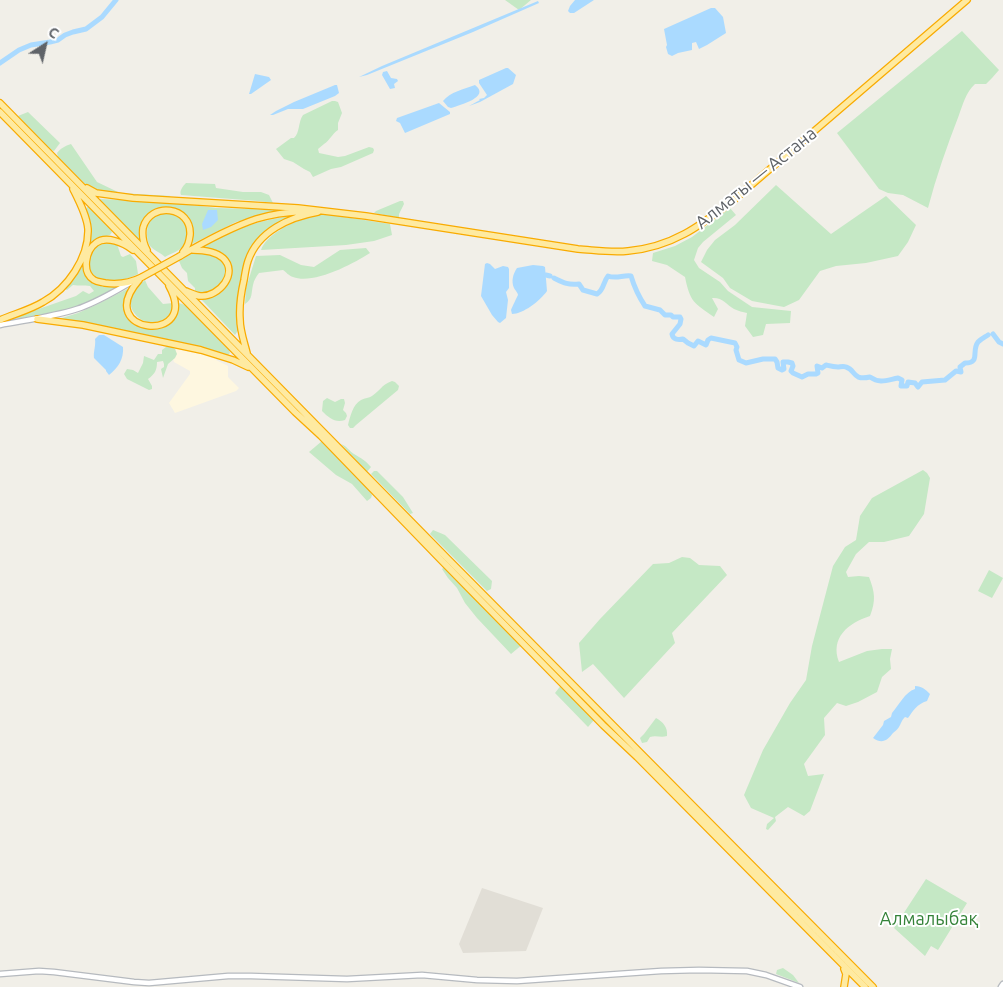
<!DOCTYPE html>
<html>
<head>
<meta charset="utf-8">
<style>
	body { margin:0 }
	#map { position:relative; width:1003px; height:987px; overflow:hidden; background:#f1efe8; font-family:Ubuntu,sans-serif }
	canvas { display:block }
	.north { position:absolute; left:20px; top:20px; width:50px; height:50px; -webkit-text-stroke:4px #fff; paint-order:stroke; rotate:35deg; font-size:14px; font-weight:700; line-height:20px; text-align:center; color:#5f6368 }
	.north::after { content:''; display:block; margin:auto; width:18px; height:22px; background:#5f6368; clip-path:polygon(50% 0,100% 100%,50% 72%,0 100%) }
</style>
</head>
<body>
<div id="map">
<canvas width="1003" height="987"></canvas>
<div class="north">С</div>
</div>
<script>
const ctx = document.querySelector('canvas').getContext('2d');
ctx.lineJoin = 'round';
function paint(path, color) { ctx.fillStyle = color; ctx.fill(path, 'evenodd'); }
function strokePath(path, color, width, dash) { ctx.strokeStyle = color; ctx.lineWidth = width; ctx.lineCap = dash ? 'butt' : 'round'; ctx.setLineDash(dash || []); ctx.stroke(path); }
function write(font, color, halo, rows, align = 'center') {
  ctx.font = font + ' Ubuntu,sans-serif'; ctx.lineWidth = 4; ctx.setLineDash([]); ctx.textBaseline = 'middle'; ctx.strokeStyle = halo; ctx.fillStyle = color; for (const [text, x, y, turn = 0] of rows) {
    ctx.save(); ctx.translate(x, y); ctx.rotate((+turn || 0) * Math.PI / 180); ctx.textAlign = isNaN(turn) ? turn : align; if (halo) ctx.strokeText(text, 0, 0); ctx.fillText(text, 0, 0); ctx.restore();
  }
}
const commercial = new Path2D(`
	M177,347L215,356L216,360L228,366V377L239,388L236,391L175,413L169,403L190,374V371L174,362L173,359Z`);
const education = new Path2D(`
	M482,888L543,908L526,951L463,953L459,944Z`);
const green = new Path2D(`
	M505,0H531L519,10Z
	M962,31L999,70L992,78L986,84H975C966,92 963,104 959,115C947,146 936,177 928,208L903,195L888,193L879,189L837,133Z
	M332,101H335L338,102L342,113L338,123V130C332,134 330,140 324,144C322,146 320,147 318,149L319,153L338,157L345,156L369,147L373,148L374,150L373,153L341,167L331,169L313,177L310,172L304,169L293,162L284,159L276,149L291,138H294C300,133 298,122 303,115Z
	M0,106L266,377L262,374L0,109Z
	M28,112L60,143L54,151L51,150L18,116Z
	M71,144L97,182L120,193L171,196L167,198L97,192L87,186L58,157L57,153C61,148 65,146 71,144Z
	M186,183L215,184L216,188L243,192H261L269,195L273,203L258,201L181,195C179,191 183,186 186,183Z
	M776,185L831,234L886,196L916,225L908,242L898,256L866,263L836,266L820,271L799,300L784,307L752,301L730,288L723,278L701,262L707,250L715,240L735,225Z
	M99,199L167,202L217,208L284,210L236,222L192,244L193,227L188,216L165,208L152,211L141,223L139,241Z
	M400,201H403L404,204L399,214V218L374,213L376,211Z
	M87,207H90L109,227L112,232L110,235L98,239L92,244L87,275L117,286C109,291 101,296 93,300C70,311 36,318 10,319L76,296L83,291L89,294L94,291L90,286C84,285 79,286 73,285L67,290L65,289L72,280L82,263L89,243L86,210Z
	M730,208L736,215L703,242L698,248L694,260L699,268L720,282L728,291L752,307L791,311L790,323L766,324L763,335L753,337L745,326L747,313C743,312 738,311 734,309C726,304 722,297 712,298L718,309L714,317C694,303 690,302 685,277L667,265L652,261L653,253L675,246L692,237Z
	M166,213C171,214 177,214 181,217C187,223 190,237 185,244C180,251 172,253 165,257C161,253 155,251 151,247C145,241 146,221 153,216C157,214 162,214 166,213Z
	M302,214L274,226L248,257L239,329L235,335L200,298C224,297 226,290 231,269L225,257L200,249C209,244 218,238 228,234C251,222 277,218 302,214Z
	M326,214L390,224L392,235L374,241L346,245L261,250C266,235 292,222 306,218C312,216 320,215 326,214Z
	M105,242L117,244L121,256L123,257L130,254L136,261L138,274C126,280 108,285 96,277C85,270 88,252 97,245C98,245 104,242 105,242Z
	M366,248L370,253C353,264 313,285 293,277C289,276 286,272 283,270L259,273C256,277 254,280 253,285C251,293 253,299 245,304L246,288L256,256L280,255L301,265L314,267L340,250Z
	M195,252C207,252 216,255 225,263C225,267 226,272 226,276C222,291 208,294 195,293V288L188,281L187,273L182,268L179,261Z
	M145,280L148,287L163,304L173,303L172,312L163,321L147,323C125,312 126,294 145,280Z
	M129,288C129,294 125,299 125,304C124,323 144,324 157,327L174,317L178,308V306L179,303L182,304L187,306L229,350L230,353L228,355L171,342L169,339L166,341L93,324L67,322L59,319L78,313L96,305Z
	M169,346L175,349L177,354L175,358L168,364L163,378L161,369L164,367V364L163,361L157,362C157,370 155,374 148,379L152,386V389L149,390L127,379L124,374L127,369L133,370L138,373L143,363L144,356L154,360L158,354H162V350L166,347Z
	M392,381L395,382L399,386L398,390L356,425L353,428H350L348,425C350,417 353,404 361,400C365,398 369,398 372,396C381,390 380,386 392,381Z
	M327,398L335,402L341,399H344L345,403L343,410L346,413L347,416L345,420C335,423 329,418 322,411L323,401Z
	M322,441L364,483L372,495L371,498L367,501L352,484L336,475L309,452Z
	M341,444C347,446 349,451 354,454C361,458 366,461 371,467L367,472Z
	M923,470L927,473L930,478L924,514L909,536L884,542H869L856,554L846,572L848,577L859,576L869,577C875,593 876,600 870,616C848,623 830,638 839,662L867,651L882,649H892L890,659L891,669L882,677L877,692L858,702L846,706L837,703L824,718L825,735L804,764L808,776L824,774L810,811L804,816L788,807L775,817L776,821L768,830L766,829L767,824L774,818L751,808L744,795L763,750L790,703L806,680L812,646L833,566L845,547L856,540L860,516L872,498Z
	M374,471H377L403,497L413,513L410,514L371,474Z
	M433,530L445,535L492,581L491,589L487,591L430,534Z
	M682,557L690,558L699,565L720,566L727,575L672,633L675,643L624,698L593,664L582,672L579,643L600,619L653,564L669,563Z
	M445,566L523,644L511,654L477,618L465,603L457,588L448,578L442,569Z
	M989,570L1003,578L992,598L978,591Z
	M562,684L594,720L588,727L555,693Z
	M656,718C663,722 668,727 667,736C661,738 656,735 650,737L647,742L642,743L640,738L644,734Z
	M926,879L967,903L938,950L931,946L925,956L894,928Z
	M783,968L793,975L799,983L776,974L777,970Z`);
const water = new Path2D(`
	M575,0H594L574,13H570L568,11L570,6Z
	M538,1L539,3L473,32L367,75L359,77L382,66Z
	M711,8H715L723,17L726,33L707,45L699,49L696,42L692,43V50L678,53L672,56L668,54L666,47L667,45L664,29Z
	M506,68H508L516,75L513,84L480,102L469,106L480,100L479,99L484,98L487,95L479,83V80Z
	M387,71L391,78L397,79L398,81L394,84L395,88L390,89L382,75L383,72Z
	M255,74L269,77L271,80L251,94H249Z
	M335,85H337L339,93L335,96L303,109H288L273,115H270L276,111L294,102Z
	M475,85C491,97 460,105 451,108L448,107L443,101C450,92 464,89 475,85Z
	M439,103L450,112V114L405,133L400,123L396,121L397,118Z
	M208,210H217L218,220L211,227L203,230L202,224Z
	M487,263L490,264L495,269L503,266L508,267L509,269V288L506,292L508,300L506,318L500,323L498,322L492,315L481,296L485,264Z
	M533,265L543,266L545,267L547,291C540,301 523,314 512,314L511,310C512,307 517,297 518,295C518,293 515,290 514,288C511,281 513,274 517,268Z
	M99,335H104L123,347C124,359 118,368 109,375L106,371V370L94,358C93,352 96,346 95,339Z
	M915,686C922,686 926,690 930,694L927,701C917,704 913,711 908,718L905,717C901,721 901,724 899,727C897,730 895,731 893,733C887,741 882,744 873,738L883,725L884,721L891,717L892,713C899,705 905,692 915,689Z`);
const river = new Path2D(`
	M0,63L19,50L31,45L50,42L58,40L65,35L73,32L86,29L102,17L116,0
	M546,275L550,276
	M554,278C564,283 567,285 579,284L583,290L597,294C604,290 603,282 608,276C616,279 623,275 631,276C634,286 639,297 645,306L660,310L665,315H671L673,317H680L681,319L680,324L672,334C673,340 679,340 683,339L688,343L694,346L698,341L706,345L708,340L711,338L735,343L737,347L736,350L739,360L746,363L763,359H775L777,362L778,368L782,370L784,369L783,362H788L792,363L793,366L791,371L793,373L802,377L808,374H816L818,373L817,366L822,368L826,365C830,366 833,367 838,367C840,367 843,366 846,367C856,370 852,381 870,377C880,384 887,380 898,378L902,380L901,386H907L908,382L915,383L918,387L922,382L945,380L956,371L961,372L960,367L965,363C981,363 971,351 978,342C981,339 985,337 988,335
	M993,334L999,342L1003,344`);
const secondary = new Path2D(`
	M0,325C26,320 52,317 77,309C96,303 113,292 130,283
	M0,974L39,971L54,972L134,982L149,983L228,976H251L347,979L422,975L477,980L517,981L661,971L699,970L747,971L766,975L800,987
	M1001,987L1003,984`);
const trunk = new Path2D(`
	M0,103L448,559L873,987
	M0,112L295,412L321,436L440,559L603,725L637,757L865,987
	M87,188L96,193L133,198L298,208L366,216L578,249C594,250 612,253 628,251C673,247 701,225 735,199L967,0
	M133,250C124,243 106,235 96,243C86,250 81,272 94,280C97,282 101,282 105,283C119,285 130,283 142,277
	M147,250C143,243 142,236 143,228C150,201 192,206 190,235C189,242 188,246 183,252
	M180,256C204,242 229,228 256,219C272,214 289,212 306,211
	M139,280C91,335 202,345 169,286
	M186,291C191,293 196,296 201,296C219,297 239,273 223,258C215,251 202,250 193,250
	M37,319L83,325L201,350L233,360L248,367
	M0,320C14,314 30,310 43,302C67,289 89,258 88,229C87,216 79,201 73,189
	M247,353C244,341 240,331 240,319C239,305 241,293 244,280C245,274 246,267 248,261C258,231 290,217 318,212
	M844,987L846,974L844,969`);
const trunkBridge = new Path2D(`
	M142,277L180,256`);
const streetNames = [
	["Алматы — Астана",756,178,-39]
];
const parkNames = [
	["Алмалыбақ",929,919]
];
paint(commercial, '#fef7e0');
paint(education, '#e1ded6');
paint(green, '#c5e8c5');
paint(water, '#aadaff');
strokePath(river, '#aadaff', 5);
strokePath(secondary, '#b6babf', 7);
strokePath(trunk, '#f9ab00', 8);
strokePath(secondary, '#fff', 4.5);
strokePath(trunk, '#feeaa1', 5.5);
strokePath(trunkBridge, '#f9ab00', 8, []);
strokePath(trunkBridge, '#feeaa1', 5.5);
write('18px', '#5f6368', '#fff', streetNames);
write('18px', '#348238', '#fff', parkNames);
</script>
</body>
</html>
